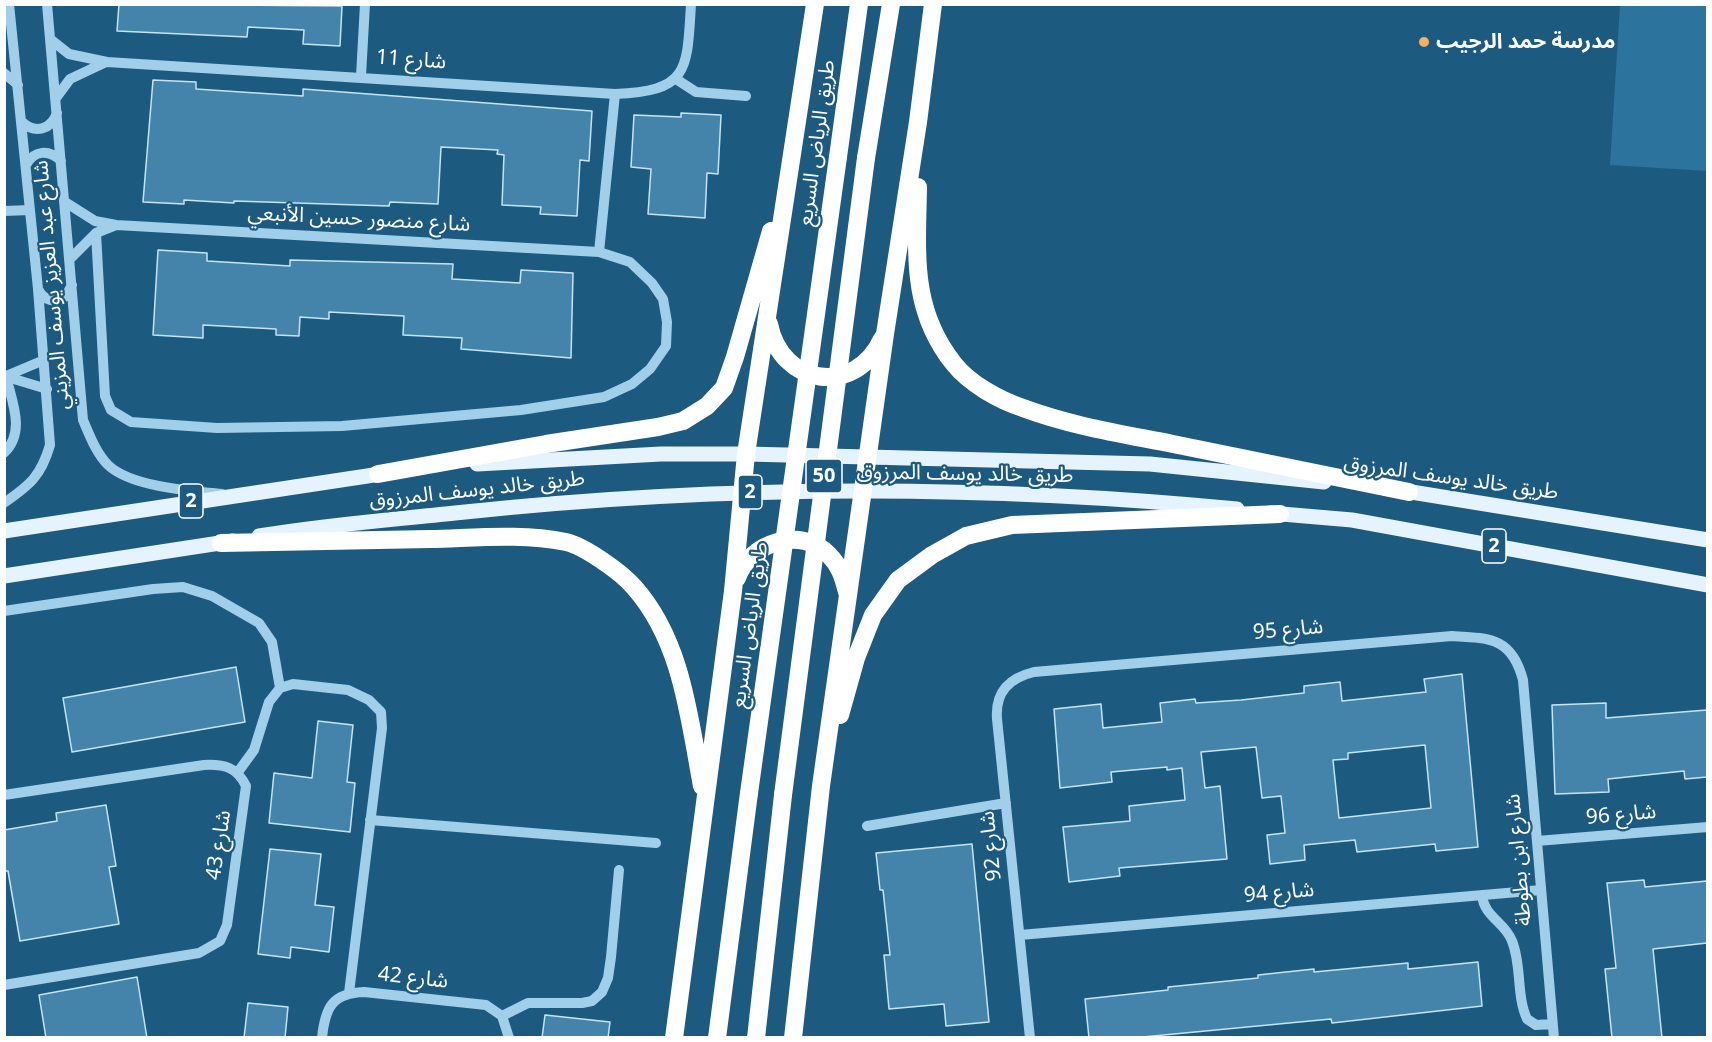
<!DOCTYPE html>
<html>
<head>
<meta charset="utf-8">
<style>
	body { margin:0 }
	#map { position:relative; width:1712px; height:1042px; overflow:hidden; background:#1d5a80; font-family:"Noto Sans",sans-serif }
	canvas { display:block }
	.frame { position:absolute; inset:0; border:6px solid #fff; pointer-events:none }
</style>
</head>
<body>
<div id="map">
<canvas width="1712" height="1042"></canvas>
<div class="frame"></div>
</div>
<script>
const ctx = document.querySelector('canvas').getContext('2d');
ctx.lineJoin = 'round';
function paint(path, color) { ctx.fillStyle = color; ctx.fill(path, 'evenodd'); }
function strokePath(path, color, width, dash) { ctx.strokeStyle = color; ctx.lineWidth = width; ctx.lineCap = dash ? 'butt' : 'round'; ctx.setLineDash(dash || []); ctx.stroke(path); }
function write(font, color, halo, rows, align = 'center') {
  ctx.font = font + ' "Noto Sans","Noto Sans Arabic",sans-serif'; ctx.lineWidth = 4.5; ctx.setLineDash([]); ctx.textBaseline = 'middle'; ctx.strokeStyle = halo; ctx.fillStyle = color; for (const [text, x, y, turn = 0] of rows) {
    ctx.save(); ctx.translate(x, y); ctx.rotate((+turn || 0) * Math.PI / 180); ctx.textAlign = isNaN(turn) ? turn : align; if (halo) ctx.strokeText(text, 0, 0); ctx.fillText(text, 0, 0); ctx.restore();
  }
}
const green = new Path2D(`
	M1620,5H1707V171L1610,165Z`);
const building = new Path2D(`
	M119,4L342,6L340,46L303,44L304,30L248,27L247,37L117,31Z
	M153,80L196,82V89L241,92L303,96V89L592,111L589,161L580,160L577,216L540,214L541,207L502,205L504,155L497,154L498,150L441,147L438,204L390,202L389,206L234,201V203L184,200V204L143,202Z
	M681,113L721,115L718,174L707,173L705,218L648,214L651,169L631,167L634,115L681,117Z
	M158,250L207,253V261L290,266V260L453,264L452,279L520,283L521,270L573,273L571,358L461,349L462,338L403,335L404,316L329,312V319L300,317L299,336L276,335V329L203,325V338L153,335Z
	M236,667L245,722L72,752L63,698Z
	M1462,674L1478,847L1436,851L1435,844L1357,852L1355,840L1304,845L1305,860L1270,864L1267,835L1285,833L1281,796L1262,798L1256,747L1201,752L1205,788L1220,786L1227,859L1119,868L1120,876L1069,882L1063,827L1130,821L1129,806L1185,800L1182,768L1167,770V767L1111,772L1112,782L1060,788L1054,709L1101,704L1103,728L1162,722L1160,703L1195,699L1196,703L1241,700L1304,693V686L1340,682L1342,701L1426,692L1424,679ZM1425,745L1431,808L1339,818L1333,760L1348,759V753Z
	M1606,703V718L1707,710V777L1685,779L1684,771L1608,779L1609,792L1555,794L1552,705Z
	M318,721L353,725L347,782L355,783L350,832L269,823L274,773L312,778Z
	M106,805L116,866L109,867L119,924L20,941L8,871H4V830L57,821L56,813Z
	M972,844L989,1022L946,1026L944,1004L889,1009L884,955H890L883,890H880L876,853Z
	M270,849L321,854L315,905L334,907L329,952L291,947L290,958L258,954Z
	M1644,880L1645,887L1707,881V943L1653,949L1662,1038H1612L1605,969L1616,968L1607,883Z
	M1478,962L1482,1006L1332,1023L1331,1019L1132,1038H1089L1085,999L1168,990V987L1258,978V975L1314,969V972L1408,963V969Z
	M137,977L147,1038H46L39,995Z
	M248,1003L288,1007L285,1038H244Z
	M545,1015L610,1022L608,1038H542Z`);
const minor = new Path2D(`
	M47,4L83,420C90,436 96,453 108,465C131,487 191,491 222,494
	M50,39L69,54L107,62L615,94C689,91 687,71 691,4
	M4,73L18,85
	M361,76L365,4
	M676,79L696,92L746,96
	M56,98L70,79L104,63
	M22,122C35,134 51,130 57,113
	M26,165C34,150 49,149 61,161
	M65,202L95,221L116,225L599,252L630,262L652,283L663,299L667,322L666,346L650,369L632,384L604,397L521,410L342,426L217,428L131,422L111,410L105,396L96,233
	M4,211L30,210
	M599,252L615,94
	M70,259L96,233L116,225
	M38,289C44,301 55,304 66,296L72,285
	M4,376L47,389
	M6,376L44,360
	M4,453C26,432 12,402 6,376
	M4,503C30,485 41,476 50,445L38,289L9,4
	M4,611L153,589L183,587L212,596L259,623L272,642L280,688
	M238,772L254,750L269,702L280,688L293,684L348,690L369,700L381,712L382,728L349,993
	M4,795L204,765C224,764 237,767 246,786L227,925L220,941L199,953L4,985
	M370,820L656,843
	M867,826L1006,803
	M1537,841L1708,827
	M1482,895C1484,917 1505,922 1512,941C1522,965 1516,995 1527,1019L1536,1025L1552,1024
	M1020,935L1541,890
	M502,1016L528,1003H582L592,1001L602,992L608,978L611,957L619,870
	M322,1038C325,1008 332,993 364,992L486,1005L502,1016L509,1038
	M1030,1038L997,719C995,692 1009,678 1034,672L1452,636C1491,638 1512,638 1523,680L1554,1038`);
const major = new Path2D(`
	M477,464L661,454H746L1150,464L1324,482
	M1399,490L1708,540
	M1270,513L1352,520L1708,585
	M4,531L387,473
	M259,536C324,525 390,520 455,513C714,485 978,484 1237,509
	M4,576L233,541`);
const highway = new Path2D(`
	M838,157L859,4
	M866,158L891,4
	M918,187C917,253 910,309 954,364C970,384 999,400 1023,408C1071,426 1123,434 1173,444C1252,460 1331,476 1409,492
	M769,324C781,386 855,397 882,339
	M378,474L546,444L658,427L683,421L707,406L724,388L735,357L771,231
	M221,543C291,542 360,540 430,539C475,538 521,533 566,542C584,546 621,572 634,587C682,641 689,717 702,786
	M737,578C749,543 801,525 829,555C840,566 843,577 847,592
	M840,715L856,658L873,615L898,580L932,555L966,536L1012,525L1280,514
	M674,1038L733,591L746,454L815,4
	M717,1038L749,793
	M756,1038L783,795
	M793,1038L821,786L885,334L918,122L933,4`);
const highwayBridge = new Path2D(`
	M749,793L838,157
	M783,795L866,158`);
const markers = [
	[1424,42,6,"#f9b15f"]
];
const shields = [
	[824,476,36],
	[750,492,24],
	[191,501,24],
	[1494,546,24]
];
const shieldNames = [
	["50",824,476],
	["2",750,492],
	["2",191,501],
	["2",1494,546]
];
const poiNames = [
	["مدرسة حمد الرجيب",1436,42]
];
const streetNames = [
	["شارع 11",411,60,4],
	["طريق الرياض السريع",817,143,-82],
	["شارع منصور حسين الأنبعي",359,219,3],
	["شارع عبد العزيز يوسف المزيني",52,285,-95],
	["طريق خالد يوسف المرزوق",965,474,1],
	["طريق خالد يوسف المرزوق",1451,478,8],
	["طريق خالد يوسف المرزوق",477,490,-6],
	["طريق الرياض السريع",750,625,-82],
	["شارع 95",1288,630,-5],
	["شارع 96",1621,815,-5],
	["شارع 43",219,845,-81],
	["شارع 92",991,846,-96],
	["شارع ابن بطوطة",1519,860,-95],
	["شارع 94",1279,893,-5],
	["شارع 42",413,978,6]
];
paint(green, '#2c739d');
paint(building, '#4584aa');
strokePath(building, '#c5e4f7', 1.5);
strokePath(minor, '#a1cee9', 10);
strokePath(major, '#e4f3fe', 15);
strokePath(highway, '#fff', 18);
strokePath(highwayBridge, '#fff', 18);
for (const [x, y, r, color] of markers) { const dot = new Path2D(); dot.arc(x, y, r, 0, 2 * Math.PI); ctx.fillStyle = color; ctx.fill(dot); strokePath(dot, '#1d5a80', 2); }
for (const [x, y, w] of shields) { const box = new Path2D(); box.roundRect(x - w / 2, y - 17, w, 34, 4.5); ctx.fillStyle = '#1d5a80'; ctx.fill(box); strokePath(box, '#fff', 1.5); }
write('bold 20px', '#fff', null, shieldNames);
write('bold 21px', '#fff', '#1d5a80', poiNames, 'left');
write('21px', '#fff', '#1d5a80', streetNames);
</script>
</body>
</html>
